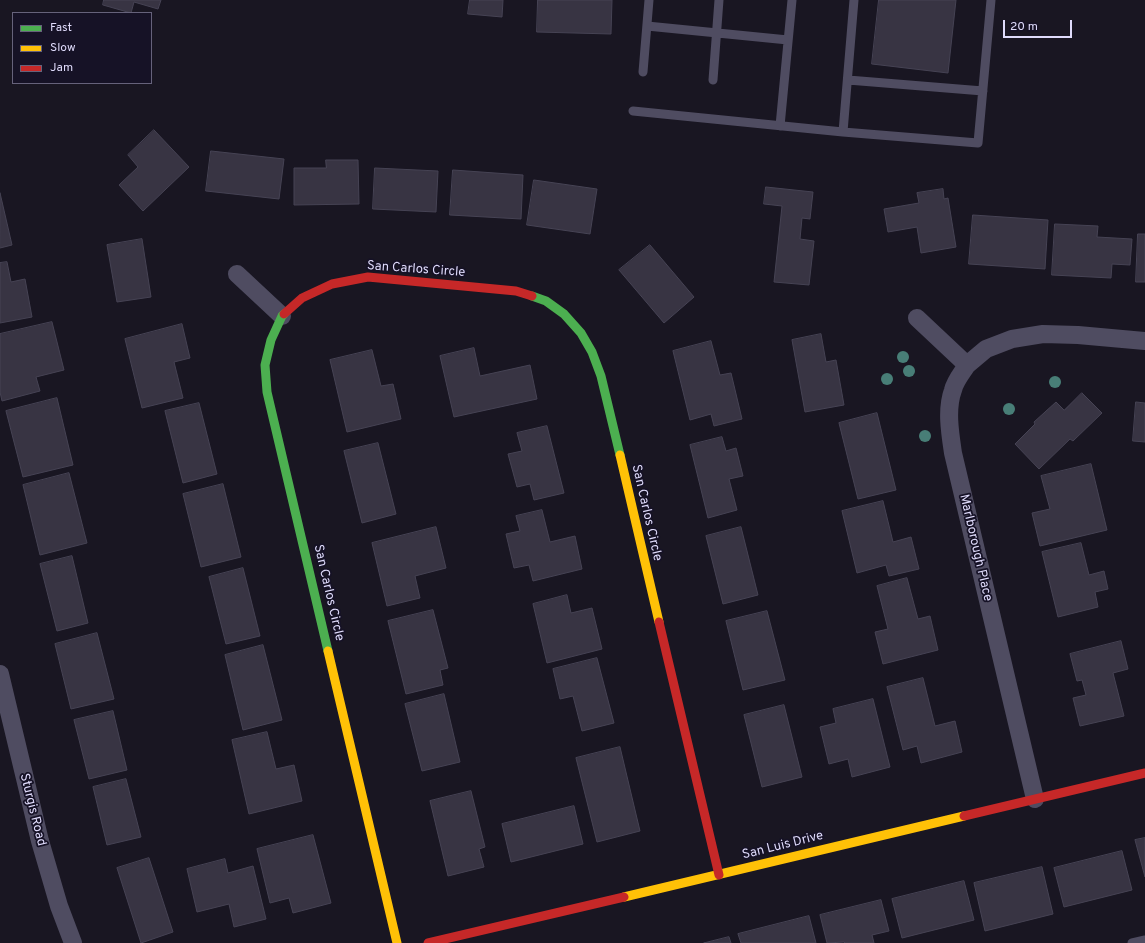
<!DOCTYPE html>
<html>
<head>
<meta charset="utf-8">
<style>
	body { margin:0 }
	#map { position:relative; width:1145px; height:943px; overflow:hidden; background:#191622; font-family:Overpass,sans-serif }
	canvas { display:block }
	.legend { position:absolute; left:12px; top:12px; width:140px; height:72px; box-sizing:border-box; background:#161226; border:1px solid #66627b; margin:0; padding:5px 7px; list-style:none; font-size:12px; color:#dfdbfb }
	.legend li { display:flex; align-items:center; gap:8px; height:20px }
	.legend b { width:20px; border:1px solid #66627b }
	.scale { position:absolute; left:1003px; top:20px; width:69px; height:18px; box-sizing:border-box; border:2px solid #dfdbfb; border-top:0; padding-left:5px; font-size:12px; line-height:14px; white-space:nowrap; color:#dfdbfb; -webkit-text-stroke:3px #161226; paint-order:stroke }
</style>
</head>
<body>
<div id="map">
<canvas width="1145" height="943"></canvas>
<ul class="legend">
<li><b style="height:5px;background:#4caf50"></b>Fast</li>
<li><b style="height:5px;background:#ffc107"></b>Slow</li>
<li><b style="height:5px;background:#c62828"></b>Jam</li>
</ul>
<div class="scale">20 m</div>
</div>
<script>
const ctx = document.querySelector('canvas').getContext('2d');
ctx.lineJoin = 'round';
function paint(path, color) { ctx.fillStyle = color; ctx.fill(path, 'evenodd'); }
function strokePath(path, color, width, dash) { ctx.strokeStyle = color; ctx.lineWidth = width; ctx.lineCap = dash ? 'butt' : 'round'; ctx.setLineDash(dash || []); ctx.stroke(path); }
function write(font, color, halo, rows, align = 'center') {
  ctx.font = font + ' Overpass,sans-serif'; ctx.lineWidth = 3.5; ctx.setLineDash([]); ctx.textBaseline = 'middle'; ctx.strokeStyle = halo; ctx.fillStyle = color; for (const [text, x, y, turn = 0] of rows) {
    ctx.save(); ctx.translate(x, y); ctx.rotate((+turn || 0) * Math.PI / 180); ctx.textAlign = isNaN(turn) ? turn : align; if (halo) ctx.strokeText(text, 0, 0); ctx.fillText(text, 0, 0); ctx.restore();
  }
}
const building = new Path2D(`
	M104,0H161L158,9L134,2L131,13L103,5Z
	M470,0H503L502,17L468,14Z
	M538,0H612L611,34L537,32Z
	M879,0H956L948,73L872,64Z
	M154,130L189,167L143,211L119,185L138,167L128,155Z
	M211,151L284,159L279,199L206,191Z
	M326,160H358L359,204L294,205V168H326Z
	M375,168L438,171L436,212L373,209Z
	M453,170L523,175L521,219L450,215Z
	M534,180L597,189L590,234L527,225Z
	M766,187L813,192L810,219L802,218L800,239L814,241L809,285L774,282L782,206L764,204Z
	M943,189L944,199L948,198L956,247L921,253L917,227L888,232L884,209L919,203L917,193Z
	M0,193L12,245L0,248Z
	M973,215L1048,220L1045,269L969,264Z
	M1055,224L1098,226L1097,237L1132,239L1130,265L1112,264L1111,278L1052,275Z
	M1138,234H1145V282H1136Z
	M142,239L151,297L117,302L107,245Z
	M650,245L694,297L664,323L619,270Z
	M7,262L11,282L25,279L32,317L0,323V263Z
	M52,322L64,370L36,377L40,391L2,401L0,392V334Z
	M182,324L190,358L174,362L183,398L142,408L125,339Z
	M821,334L826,362L836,360L844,405L805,412L792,340Z
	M711,341L720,375L731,373L742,419L714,426L711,414L690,420L673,351Z
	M474,348L480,376L530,365L537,399L454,417L440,356Z
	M372,350L381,386L393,384L401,419L347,432L330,360Z
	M1082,393L1102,413L1073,441L1070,439L1039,469L1015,444L1035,424L1034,422L1056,402L1064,410Z
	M57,398L73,465L23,477L6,411Z
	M1136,402L1145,403V442L1133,441Z
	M199,403L217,474L183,483L165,411Z
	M877,413L896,490L858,499L839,423Z
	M547,426L564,493L534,500L530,484L517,487L508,454L522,451L517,433Z
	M722,437L726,451L736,448L743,476L729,479L737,510L708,518L690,445Z
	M378,443L396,514L362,523L344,451Z
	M1091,464L1107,530L1040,546L1032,513L1050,509L1041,476Z
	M69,473L87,543L40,555L23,485Z
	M223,484L241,557L201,567L183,494Z
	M883,501L893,542L911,537L919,569L889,576L886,565L857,573L842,511Z
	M542,510L550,542L575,536L582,569L533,581L529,565L514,568L506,534L520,531L516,516Z
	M436,527L446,568L415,576L420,598L387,606L372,543Z
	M741,527L758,595L723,604L706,536Z
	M1081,543L1089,575L1104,571L1108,589L1095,592L1098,607L1058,617L1042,552Z
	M72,556L88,623L57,631L40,564Z
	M243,568L260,636L226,644L209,577Z
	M907,578L918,619L930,616L938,650L883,664L875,632L888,629L877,586Z
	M567,595L571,613L592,608L602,649L547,663L533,604Z
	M433,610L448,668L440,670L443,685L406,694L388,621Z
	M767,611L785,680L743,690L726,621Z
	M97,633L114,699L71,709L55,644Z
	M1121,641L1128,669L1113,673L1124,716L1080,726L1073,698L1086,695L1082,680L1077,681L1070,654Z
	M263,645L282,720L243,730L225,655Z
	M597,658L614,723L582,731L573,696L560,699L553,669Z
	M923,678L935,726L955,721L962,752L921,763L917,746L903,750L887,687Z
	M444,694L460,762L422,771L405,704Z
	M873,699L890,767L852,777L848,759L829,764L820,727L836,723L833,709Z
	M784,705L802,777L762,787L744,715Z
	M113,711L127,770L89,779L74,720Z
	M267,732L276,769L294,765L302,801L249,814L232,740Z
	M620,747L640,831L597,842L576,758Z
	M126,779L141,837L107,845L93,787Z
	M471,791L485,847L479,849L484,867L448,876L430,801Z
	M574,806L583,844L511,862L502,824Z
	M313,835L331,903L293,913L289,898L270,903L257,849Z
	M1145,838V877L1135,840Z
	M1122,851L1132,890L1064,907L1054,868Z
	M149,858L173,932L141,943L117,868Z
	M225,859L228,873L253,866L266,919L234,927L229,904L197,912L187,869Z
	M1042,867L1053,914L985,931L974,883Z
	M964,881L974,920L902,938L892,899Z
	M881,900L889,931L872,935L874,943H845L844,942L827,943L820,915Z
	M809,916L816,943H741L738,934Z
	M729,937L731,943H704Z`);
const lane = new Path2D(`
	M647,26L788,40
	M643,72L649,0
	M713,80L719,0
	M848,80L983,91
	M633,111L843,132L978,143L991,0
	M780,126L792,0
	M843,132L854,0
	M1132,943L1145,940`);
const street = new Path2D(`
	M237,274L282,316
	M917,318L967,365C962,373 955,381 953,390C946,409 950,433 953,453L1035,799
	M967,365L986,349L1012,339L1043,334L1078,335L1145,341
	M0,674L40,841L59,906L73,943`);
const fast = new Path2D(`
	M532,296L546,301L564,314L581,333L592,352L601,376L620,455
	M284,314L282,316L271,340L265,365L267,392L328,651`);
const slow = new Path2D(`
	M620,455L659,622
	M328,651L397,943
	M624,897L964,816`);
const jam = new Path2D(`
	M284,314L302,298L332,284L368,277L516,291L532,296
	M659,622L719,875
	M964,816L1145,773
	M428,943L624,897`);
const trees = [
	[903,357],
	[909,371],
	[887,379],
	[1055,382],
	[1009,409],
	[925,436]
];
const streetNames = [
	["San Carlos Circle",416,270,4],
	["San Carlos Circle",646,513,77],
	["Marlborough Place",975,548,77],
	["San Carlos Circle",328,593,77],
	["Sturgis Road",32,810,76],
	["San Luis Drive",783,846,-14]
];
paint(building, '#383443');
strokePath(building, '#464354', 1);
strokePath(lane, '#4f4c61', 9);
strokePath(street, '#4f4c61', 18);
strokePath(fast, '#4caf50', 9);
strokePath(slow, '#ffc107', 9);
strokePath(jam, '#c62828', 9);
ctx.fillStyle = '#487e77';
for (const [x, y] of trees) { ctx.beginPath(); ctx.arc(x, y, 6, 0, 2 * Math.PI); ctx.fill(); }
write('13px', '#dfdbfb', '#161226', streetNames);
</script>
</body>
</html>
